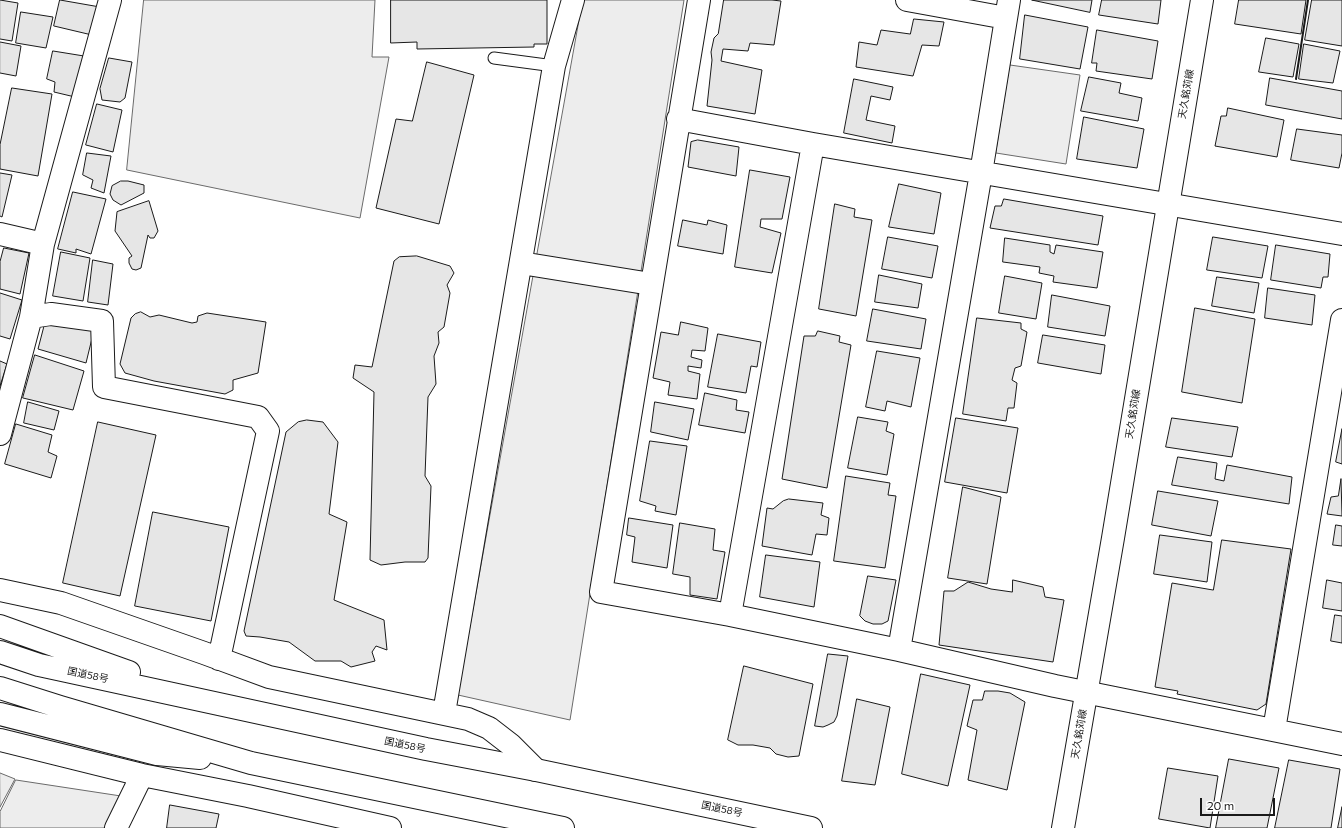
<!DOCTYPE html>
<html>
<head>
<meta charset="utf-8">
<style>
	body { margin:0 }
	#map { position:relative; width:1342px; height:828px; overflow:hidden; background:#fff; font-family:Commissioner,sans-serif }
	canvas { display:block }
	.scale { position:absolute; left:1200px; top:798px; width:75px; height:18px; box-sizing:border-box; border:2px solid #1a1a1a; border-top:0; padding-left:5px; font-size:12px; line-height:14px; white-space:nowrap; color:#1a1a1a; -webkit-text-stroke:3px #fff; paint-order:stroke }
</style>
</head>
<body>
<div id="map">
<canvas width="1342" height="828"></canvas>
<div class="scale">20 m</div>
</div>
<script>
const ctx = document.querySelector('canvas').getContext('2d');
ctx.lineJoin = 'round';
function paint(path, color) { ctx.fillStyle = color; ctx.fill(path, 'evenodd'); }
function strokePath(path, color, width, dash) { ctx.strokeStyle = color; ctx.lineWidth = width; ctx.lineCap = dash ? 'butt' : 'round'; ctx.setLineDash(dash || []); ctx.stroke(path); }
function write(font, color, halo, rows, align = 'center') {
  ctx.font = font + ' Commissioner,"Noto Sans JP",sans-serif'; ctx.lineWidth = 3; ctx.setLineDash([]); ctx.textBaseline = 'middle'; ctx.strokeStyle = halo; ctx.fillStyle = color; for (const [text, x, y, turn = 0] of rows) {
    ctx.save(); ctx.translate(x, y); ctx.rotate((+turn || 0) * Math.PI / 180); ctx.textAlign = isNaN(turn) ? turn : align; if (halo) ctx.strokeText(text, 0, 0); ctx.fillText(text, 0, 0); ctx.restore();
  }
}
const built = new Path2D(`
	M144,0H375L372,57H389L360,218L127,170Z
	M583,0H684L570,720L458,695Z
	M1010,65L1080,75L1066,164L996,153Z
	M0,773L15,779L0,807Z
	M16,780L121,796L104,828H0V812Z`);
const building = new Path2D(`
	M0,0L18,3L12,41L0,39Z
	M60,0L100,7L92,35L54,26Z
	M391,0H547V44H534V47L417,49V42L391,43Z
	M724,0H772L781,1L774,45L750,43L748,51L723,49L721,61L762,70L755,114L707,106L712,60L711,52L714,38L718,34Z
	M1032,0H1092L1090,12Z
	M1102,0H1161L1158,24L1099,15Z
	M1239,0H1306L1301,34L1235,24Z
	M1312,0H1342V46L1305,40Z
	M21,12L53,17L46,48L16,43Z
	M1025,15L1088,27L1080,69L1020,59Z
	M914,19L944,22L939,46L922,45L913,76L856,67L859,42L877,45L881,30L910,34Z
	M1097,30L1158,41L1152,79L1096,71L1097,63H1092Z
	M1266,38L1299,44L1293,77L1259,72Z
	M0,42L21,46L16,76L0,73Z
	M1304,44L1340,51L1333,83L1299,79Z
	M53,51L84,56L75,97L54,92L55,82L47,79Z
	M109,58L132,62L125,98L120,102L102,100L100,89Z
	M427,62L474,75L439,224L376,208L396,119L412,121Z
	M1089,77L1121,83L1119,93L1142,98L1138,121L1081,111Z
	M1270,78L1342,91V119L1266,105Z
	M854,79L893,87L890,100L871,96L866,120L895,126L892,143L844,133Z
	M12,88L52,94L38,176L0,169V145Z
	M97,104L122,110L113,152L86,145Z
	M1228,108L1284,120L1277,157L1215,146L1221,116H1226Z
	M1084,117L1144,129L1137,168L1077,159Z
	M1297,129L1342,135V153L1339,168L1291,160Z
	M698,140L739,147L736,176L688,167L691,142Z
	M87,153L111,156L104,193L91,188L93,180L83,175Z
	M750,170L790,177L782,219H761L760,227L781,233L772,273L735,267Z
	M0,173L12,175L2,217L0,216Z
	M121,181H128L144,185V193L121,205L113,200L110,194L112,186Z
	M899,184L941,193L934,234L889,227Z
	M73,192L106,199L91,254L76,249V253L58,249Z
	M1004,199L1103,216L1098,245L990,228L995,206H1001Z
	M149,201L158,231L154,238H150L148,235L141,268L136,270L132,269L129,263V258L132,256L115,231L117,212Z
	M835,204L855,209L854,217L872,220L856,316L819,309Z
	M683,220L707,225L708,220L727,225L723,254L678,246Z
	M888,237L938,246L932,278L882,269Z
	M1213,237L1268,246L1262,278L1207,270Z
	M1005,238L1050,245V252L1054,254L1056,245L1103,252L1097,288L1053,282L1054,276L1039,273L1040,267L1003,262Z
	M1276,245L1330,254L1328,277H1323L1321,288L1271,280Z
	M4,248L29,253L20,294L0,289V262Z
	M61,252L90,258L83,301L53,296Z
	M417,256L450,266L454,273L447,285L450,293L444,327L438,332L439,343L434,356L436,384L428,397L425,476L431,486L428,558L425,562H405L381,565L370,560L374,392L353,378L355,365L372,367L394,261L399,257Z
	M93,260L113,264L108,305L88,302Z
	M879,275L922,284L918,308L875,302Z
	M1005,276L1042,283L1036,319L999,313Z
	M1217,277L1259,283L1254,313L1212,306Z
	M1268,288L1315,295L1312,325L1265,318Z
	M0,293L22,300L10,339L0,336Z
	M1052,295L1110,306L1105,336L1048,327Z
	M1195,308L1255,319L1242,403L1182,392Z
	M873,309L926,319L921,349L867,341Z
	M141,312L150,317L159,315L192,323L197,322L198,316L207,313L266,322L258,373L233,380V390L225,394L154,381L125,373L120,364L131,318L135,314Z
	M977,318L1021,323V329L1027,332L1021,366L1015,368L1012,380L1017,383L1014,408H1008L1006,421L963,414Z
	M55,322L94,330L86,363L38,349L44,326Z
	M681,322L708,328L705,351L692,350L691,357L702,360L701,368L688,366V371L700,374L697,399L668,395L670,382L653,378L661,332L678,335Z
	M818,331L840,336L839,342L851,345L827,488L782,479L804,336H815Z
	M718,334L761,342L757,367L751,366L746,393L708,387Z
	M1043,335L1105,345L1101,374L1038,363Z
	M877,351L920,358L911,407L887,401L885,411L866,407Z
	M35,355L84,371L73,410L23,398Z
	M0,361L7,364L0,386Z
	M705,393L737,400L736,410L749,412L745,433L699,425Z
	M28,402L59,411L54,430L24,423Z
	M655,402L694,409L688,440L651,432Z
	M858,417L888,422L886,431L894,434L887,475L848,468Z
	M956,418L1018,428L1007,493L945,482Z
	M1172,418L1238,427L1232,457L1166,447Z
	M307,420L323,422L338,442L329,514L347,522L334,600L384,620L387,650L376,646L372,652L375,661L351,667L341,661H315L289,642L260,637L246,636L244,631L286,432L298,422Z
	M98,422L156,435L120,596L63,583Z
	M16,424L52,435L48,452L57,456L51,478L5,464Z
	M1342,429V464L1336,462Z
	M650,441L687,446L676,515L655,511L656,506L640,501Z
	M1178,457L1217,463L1215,479L1224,481L1227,465L1292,477L1289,504L1172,485Z
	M846,476L890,483L888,495L896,496L885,568L834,561Z
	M1341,479L1342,516L1327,514L1331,497L1338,496Z
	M963,487L1001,497L987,584L948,578Z
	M1158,491L1218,501L1211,536L1152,525Z
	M789,499L823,503L821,515L829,518L827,535L816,534L812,555L762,546L767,508L773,509L783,501Z
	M153,512L229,527L211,621L135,606Z
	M629,518L673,525L667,568L632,562L635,537L627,535Z
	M680,523L715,529L713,550L725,552L717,599L690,595V577L673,574Z
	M1336,525L1342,526V546L1333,545Z
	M1160,535L1212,542L1207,582L1154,574Z
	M1222,540L1291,549L1266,704L1257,710L1177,694L1178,691L1155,687L1172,583L1213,590Z
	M766,555L820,562L814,607L760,597Z
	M868,576L896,580L888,621L882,624H873L865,621L860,616Z
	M1013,580L1043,587L1045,597L1064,600L1053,662L939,645L944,591H954L968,582L991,589L1012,592Z
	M1327,580L1342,583V611L1323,608Z
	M1335,615L1342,616V643L1331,641Z
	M828,654L848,656L837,716L834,722L828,725L823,727L815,726Z
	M744,666L813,684L799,756L788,757L776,754L770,748L753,745H738L728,740Z
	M921,674L970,685L948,786L902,774Z
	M985,691H998L1010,693L1025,702L1007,790L968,780L977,730L967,726L973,700H982Z
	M857,699L890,707L875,785L842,781Z
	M1229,759L1279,768L1267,828H1216Z
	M1289,760L1340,769L1331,828H1275Z
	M1168,768L1218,776L1210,828L1159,819Z
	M170,805L219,814L216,828H167Z
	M1342,807V828H1338Z`);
const lane = new Path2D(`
	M494,58L554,66`);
const street = new Path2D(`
	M699,0L601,592L730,615L899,650L1055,686L1342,744
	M907,0L1006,18
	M678,119L813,144L1342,234
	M0,234L43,244
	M521,263L651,284
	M31,317L51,314L102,321L104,387L258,417L268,431L219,659
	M0,434L31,317L43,244L110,0
	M0,590L61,603L204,653L269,677L468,719L489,728L511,745L536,770
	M730,615L813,144
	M899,650L981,173L1009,0
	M444,713L554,66L573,0
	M1274,730L1342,320
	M0,740L142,775L248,796L390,828
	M116,828L142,775`);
const secondary = new Path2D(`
	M1063,828L1113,538L1202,0`);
const highway = new Path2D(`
	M0,626L129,672
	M0,652L39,665L426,749L536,770L811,828
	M0,688L60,707L251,763L563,828
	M0,714L157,754L200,758`);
const wall = new Path2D(`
	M1296,79L1308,0`);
const streetNames = [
	["天久銘苅線",1186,94,-80],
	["天久銘苅線",1133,414,-81],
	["国道58号",88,675,12],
	["天久銘苅線",1079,734,-80],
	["国道58号",405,745,12],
	["国道58号",722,809,12]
];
paint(built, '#ededed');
strokePath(built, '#6a6a6a', 1);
paint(building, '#e6e6e6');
strokePath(building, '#1a1a1a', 1);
strokePath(lane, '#1a1a1a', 13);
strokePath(street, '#1a1a1a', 24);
strokePath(secondary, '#1a1a1a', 24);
strokePath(highway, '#1a1a1a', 24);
strokePath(lane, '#fff', 11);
strokePath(street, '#fff', 22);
strokePath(secondary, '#fff', 22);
strokePath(highway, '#fff', 22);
strokePath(wall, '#1a1a1a', 2);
write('10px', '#1a1a1a', '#fff', streetNames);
</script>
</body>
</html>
